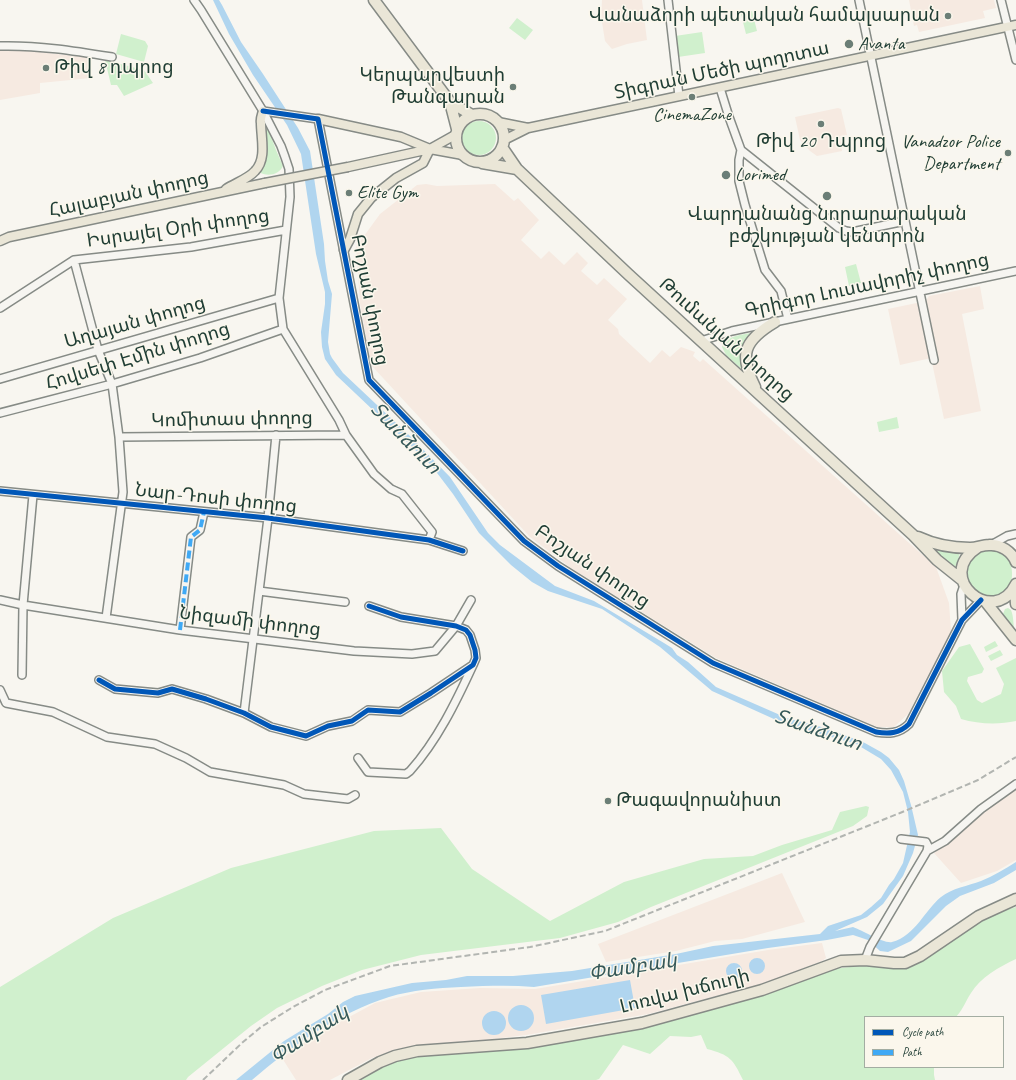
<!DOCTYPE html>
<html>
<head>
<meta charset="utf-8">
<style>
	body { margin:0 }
	#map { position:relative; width:1016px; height:1080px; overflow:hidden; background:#f8f6f0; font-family:Caveat,sans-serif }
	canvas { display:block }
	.legend { position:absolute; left:864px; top:1016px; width:140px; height:52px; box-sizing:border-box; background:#fbf7ec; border:1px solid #a3ada2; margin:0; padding:5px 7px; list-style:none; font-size:12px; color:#1f3d34 }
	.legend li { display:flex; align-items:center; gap:8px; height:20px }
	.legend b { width:20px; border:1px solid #a3ada2 }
</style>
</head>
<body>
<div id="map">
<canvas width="1016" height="1080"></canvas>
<ul class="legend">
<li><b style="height:5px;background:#0057b8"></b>Cycle path</li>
<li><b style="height:5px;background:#3fa9f5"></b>Path</li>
</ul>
</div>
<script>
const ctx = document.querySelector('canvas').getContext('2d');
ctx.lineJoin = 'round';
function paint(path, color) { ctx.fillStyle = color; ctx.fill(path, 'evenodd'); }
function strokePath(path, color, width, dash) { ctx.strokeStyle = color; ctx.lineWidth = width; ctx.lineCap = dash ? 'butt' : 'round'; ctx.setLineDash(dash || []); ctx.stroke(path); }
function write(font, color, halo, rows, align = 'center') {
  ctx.font = font + ' Caveat,"Noto Sans Armenian",sans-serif'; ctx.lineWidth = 3; ctx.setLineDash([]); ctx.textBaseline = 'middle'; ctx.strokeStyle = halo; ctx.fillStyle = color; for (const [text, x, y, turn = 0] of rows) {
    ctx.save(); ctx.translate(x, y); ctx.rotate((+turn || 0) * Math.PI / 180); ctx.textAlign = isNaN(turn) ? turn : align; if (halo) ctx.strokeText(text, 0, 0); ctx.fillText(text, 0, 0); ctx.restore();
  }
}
const built = new Path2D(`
	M602,0H642L647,40L627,44L612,49L611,48L605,41L601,16Z
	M909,0H994L996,8L983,11L985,18L919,32L917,25L914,26Z
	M22,50L91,58V78L40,83V93L0,100V51Z
	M838,108L841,109L847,135L840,136L842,151L817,156L810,151L800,140L795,117Z
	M426,184L437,186L495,184L514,201L518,198L539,220L521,240L541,259L549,251L564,265L577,252L588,263L581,271L597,285L604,278L627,299L608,320L618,329L619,334L650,363L662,350L670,357L681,347L695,352L693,356L700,362L703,359L936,567L949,603L951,631L908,714L894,727H877L716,658L571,568L530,537L371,365L360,303L356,247L380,214L417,185Z
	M980,286L984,309L962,314L981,411L944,419L931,358L900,365L888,309L926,301L929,296Z
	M1016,780V860L997,871L961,883L934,853L964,827L978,809Z
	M782,873L805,922L742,939L715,941L676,951L606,962L598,944Z
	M822,943L826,958L822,961L787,975L758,985L648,1014L526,1035L486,1040L431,1044L397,1049L372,1058L330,1080H296L282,1058L314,1036L375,1003L421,992L480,988L535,989L768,950Z`);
const green = new Path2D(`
	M752,11L757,31L746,34L741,14Z
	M517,18L533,30L525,40L509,28Z
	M702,32L705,53L678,57L675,36Z
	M121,34L145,41L148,46L144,62L116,54Z
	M105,60L144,70L153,83L124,96L117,85H111Z
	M462 138a17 17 0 1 1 34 0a17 17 0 1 1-34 0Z
	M264,128L269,131L276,150L283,166C279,175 267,177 259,172Z
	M856,264L861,283L849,286L845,267Z
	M757,332L753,336L747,374L726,355L722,347C725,335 747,334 757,332Z
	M897,417L899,428L879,432L877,422Z
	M929,547L938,551H959C961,556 956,564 954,570Z
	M992,549C997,551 1002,552 1006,556C1016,568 1014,591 998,596C994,598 987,597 982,597L966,582V566L976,553L984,550Z
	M1008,608L1011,610C1014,617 1013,626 1015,633L1003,614L1005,609Z
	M995,641L998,646L986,652L984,647Z
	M970,644L984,669L982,673L968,677L967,681L977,700L982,703L1001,694L1004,684L996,668L1016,658V721C998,725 978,724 961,719L956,706L944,692L942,671L959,647Z
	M1000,650L1003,655L991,661L988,656Z
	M866,806L869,807L867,816L853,826L651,907L618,922L560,938L421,955L362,970L322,986L277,1008L251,1026L188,1077L186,1080H0V987L113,918L231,868L374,831L441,828L472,869L550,921L624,882L704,859L753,856L782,845L832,830L840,812Z
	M1016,907V959C999,967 981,977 971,993C965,1002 964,1008 956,1017H865V1067H934V1075L935,1080H743C733,1059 730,1055 707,1049L701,1035L691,1037L670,1036L650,1054L623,1045L599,1079L596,1080H356L373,1070L395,1061L416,1057L535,1047L628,1030L832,969L868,965L904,967L993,914Z`);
const water = new Path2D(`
	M213,0H219L222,5L241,42L263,74L298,128L310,151L324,244L325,261L328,281L332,294L328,342L330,354L332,358L343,373L410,436L450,477L488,533L500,545L555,586L594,601L664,643L672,648L677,655L688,662L716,687L787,718L825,728L863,742L881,752L889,758L899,770L904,781L911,805L918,835L913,853L903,876L883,904L867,917L835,931L853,927C862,930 884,944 892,942C915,936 925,910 941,897C952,888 968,886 981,881C993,876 1005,869 1016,862V870L994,883L960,896L946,906L911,941L888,952L880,951L868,940L853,935L827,940L768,948L534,987C510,985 486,986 461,987C437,988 412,990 389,997C338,1013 292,1046 252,1080H236L284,1041L328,1014L343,1002L355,996L412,983L446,980L467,976H513L572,971L676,954L713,946L820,934L828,926L861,915L871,907L881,898L889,885L894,879L903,863L910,832L908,812L903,792L891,770L881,759L856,744L785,724L712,691L660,647L622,622L602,609L548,591L532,582L511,565L479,533L453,494L431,465L336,375L325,359L322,347L321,332L325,304V292L316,254L301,154L287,125L253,75L229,34Z
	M749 966a8 8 0 1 1 16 0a8 8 0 1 1-16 0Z
	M726 971a8 8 0 1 1 16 0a8 8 0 1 1-16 0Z
	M630,980L635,1008L546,1024L541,995Z
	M508 1018a13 13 0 1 1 26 0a13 13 0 1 1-26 0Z
	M482 1023a12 12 0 1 1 24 0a12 12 0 1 1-24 0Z`);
const minor = new Path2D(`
	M194,0L201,10L263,111L281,146L285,157L289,169L290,197L279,298L283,329L339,420L346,435L374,474L391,489L402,494L432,532L429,540
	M668,0L679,96
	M859,0L934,360
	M1001,0L1016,60
	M0,46C38,45 75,51 112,57
	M720,88L729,117L741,150L739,160V181L745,205L765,270L781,291L788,319
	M263,111L318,119L369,380L524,541L558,566L713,663L876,732C888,734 899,734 909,724L962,620L981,600
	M741,150L839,228L846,231L852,232L905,221
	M74,260L98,350L112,384L119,437L123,492L106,618
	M0,308L74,260L191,247L286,230
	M701,341L732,331L1016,271
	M0,379L279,298
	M0,413L112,384L200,358L283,329
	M119,437L346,435
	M0,491L268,518L429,540L463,551
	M991,545L1007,536L1016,534
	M259,591L345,602
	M0,600L23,605L180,630L354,651L412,654L435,651L456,626L471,600
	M962,620L961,594L964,585
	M180,630L191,537L200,530L204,512
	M22,675L23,605L33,495
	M99,680L115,689L158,693L172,689L206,699L244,713L271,727L306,736L328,726L352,721L368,710L400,712L431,693L473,665L476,658L475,650L470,635L466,630L456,626L401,617L369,606
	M0,690L6,703L53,712L107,737L155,744L186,758L210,772L284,785L304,794L348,799L355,795
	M244,713L268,518L276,435
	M358,758L368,772L406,774L410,771C437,741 456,702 473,665
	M927,851L945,841L981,809L1016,784
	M865,960L870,947L927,851L928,846L926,842L901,839`);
const major = new Path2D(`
	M318,119L401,137L430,149L463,155
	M498,122L528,128
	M504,140L528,128L1016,25
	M348,167L430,149L455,135
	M226,189C235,183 248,179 255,171C267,159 261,138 261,123C260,119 262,115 263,111
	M0,241L9,237L265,183
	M344,250L350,239L358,214L371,198L396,178L423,163L430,149`);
const highway = new Path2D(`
	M374,0L450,102L457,129
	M450,102L472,115
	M456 138a24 24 0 1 1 48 0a24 24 0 1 1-48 0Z
	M502,147L517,169L628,274L913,535L937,560L962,580
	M482,163L517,169
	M755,387C739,355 743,341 775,322
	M918,537C935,545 952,548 970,548C977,548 982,545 989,545C1001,544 1012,552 1016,562
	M978,547C932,577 994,629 1016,584
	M1015,586L1016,604
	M985,601L1016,640
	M348,1080L380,1062L395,1056L417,1051L527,1043L642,1023L762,990L841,961L865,960L894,963H905L920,956L979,916L1016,899`);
const rail = new Path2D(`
	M203,1080L243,1042L261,1027L293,1007L325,990L390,966L530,947L605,931L900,813L978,780L1016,757`);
const majorBridge = new Path2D(`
	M265,183L348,167`);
const quiet = new Path2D(`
	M180,630L191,537L200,530L204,512`);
const cycleway = new Path2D(`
	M263,111L318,119L369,380L524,541L558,566L713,663L876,732C888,734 899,734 909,724L962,620L981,600
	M0,491L268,518L429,540L463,551
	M99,680L115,689L158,693L172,689L206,699L244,713L271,727L306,736L328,726L352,721L368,710L400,712L431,693L473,665L476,658L475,650L470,635L466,630L456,626L401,617L369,606`);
const markers = [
	[948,16,4,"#6b7e76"],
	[849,44,5,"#6b7e76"],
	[46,68,4,"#6b7e76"],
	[513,87,4,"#6b7e76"],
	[692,97,4,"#6b7e76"],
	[821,124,4,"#6b7e76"],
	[1008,153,4,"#6b7e76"],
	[726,175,5,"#6b7e76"],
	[349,193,4,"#6b7e76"],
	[827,196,5,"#6b7e76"],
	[608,801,4,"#6b7e76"]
];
const poiNames = [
	["Վանաձորի պետական համալսարան",940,16,"right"],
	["Avanta",858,44],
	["Թիվ 8 դպրոց",54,68],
	["Կերպարվեստի",505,76,"right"],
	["Թանգարան",505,98,"right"],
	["CinemaZone",692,115,"center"],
	["Թիվ 20 Դպրոց",821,142,"center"],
	["Vanadzor Police",1000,142,"right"],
	["Department",1000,164,"right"],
	["Lorimed",735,175],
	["Elite Gym",357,193],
	["Վարդանանց նորարարական",827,215,"center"],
	["բժշկության կենտրոն",827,237,"center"],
	["Թագավորանիստ",616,801]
];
const streetNames = [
	["Տիգրան Մեծի պողոտա",722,71,-12],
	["Հալաբյան փողոց",129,195,-12],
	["Իսրայել Օրի փողոց",178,229,-8],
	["Գրիգոր Լուսավորիչ փողոց",867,286,-12],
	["Բոշյան փողոց",369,300,79],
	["Աղայան փողոց",135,323,-16],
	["Թումանյան փողոց",726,340,42],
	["Հովսեփ Էմին փողոց",138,357,-17],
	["Կոմիտաս փողոց",232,420,-1],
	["Նար-Դոսի փողոց",216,499,6],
	["Բոշյան փողոց",592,567,34],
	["Նիզամի փողոց",250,622,7],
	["Լոռվա խճուղի",685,992,-14]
];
const waterNames = [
	["Տանձուտ",405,439,46],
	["Տանձուտ",818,731,19],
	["Փամբակ",633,968,-9],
	["Փամբակ",310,1035,-33]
];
paint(built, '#f6eae1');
paint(green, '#d0f0cd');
paint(water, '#b0d5ef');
strokePath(minor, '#868b86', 10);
strokePath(major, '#868b86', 11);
strokePath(highway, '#868b86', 13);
strokePath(minor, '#f6f5f1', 7);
strokePath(major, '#eae6d7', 8);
strokePath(highway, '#eae6d7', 10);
strokePath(rail, '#b2b5b1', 2, [6, 3]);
strokePath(majorBridge, '#868b86', 11, []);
strokePath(majorBridge, '#eae6d7', 8);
strokePath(quiet, '#3fa9f5', 4, [8, 4]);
strokePath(cycleway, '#0057b8', 5);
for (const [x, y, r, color] of markers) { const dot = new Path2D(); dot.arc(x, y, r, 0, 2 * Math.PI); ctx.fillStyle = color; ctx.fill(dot); strokePath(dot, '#fbf7ec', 1.5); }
write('19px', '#1f3d34', '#fbf7ec', poiNames, 'left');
write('19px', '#1f3d34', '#fbf7ec', streetNames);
write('italic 20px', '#365959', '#fbf7ec', waterNames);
</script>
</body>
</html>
